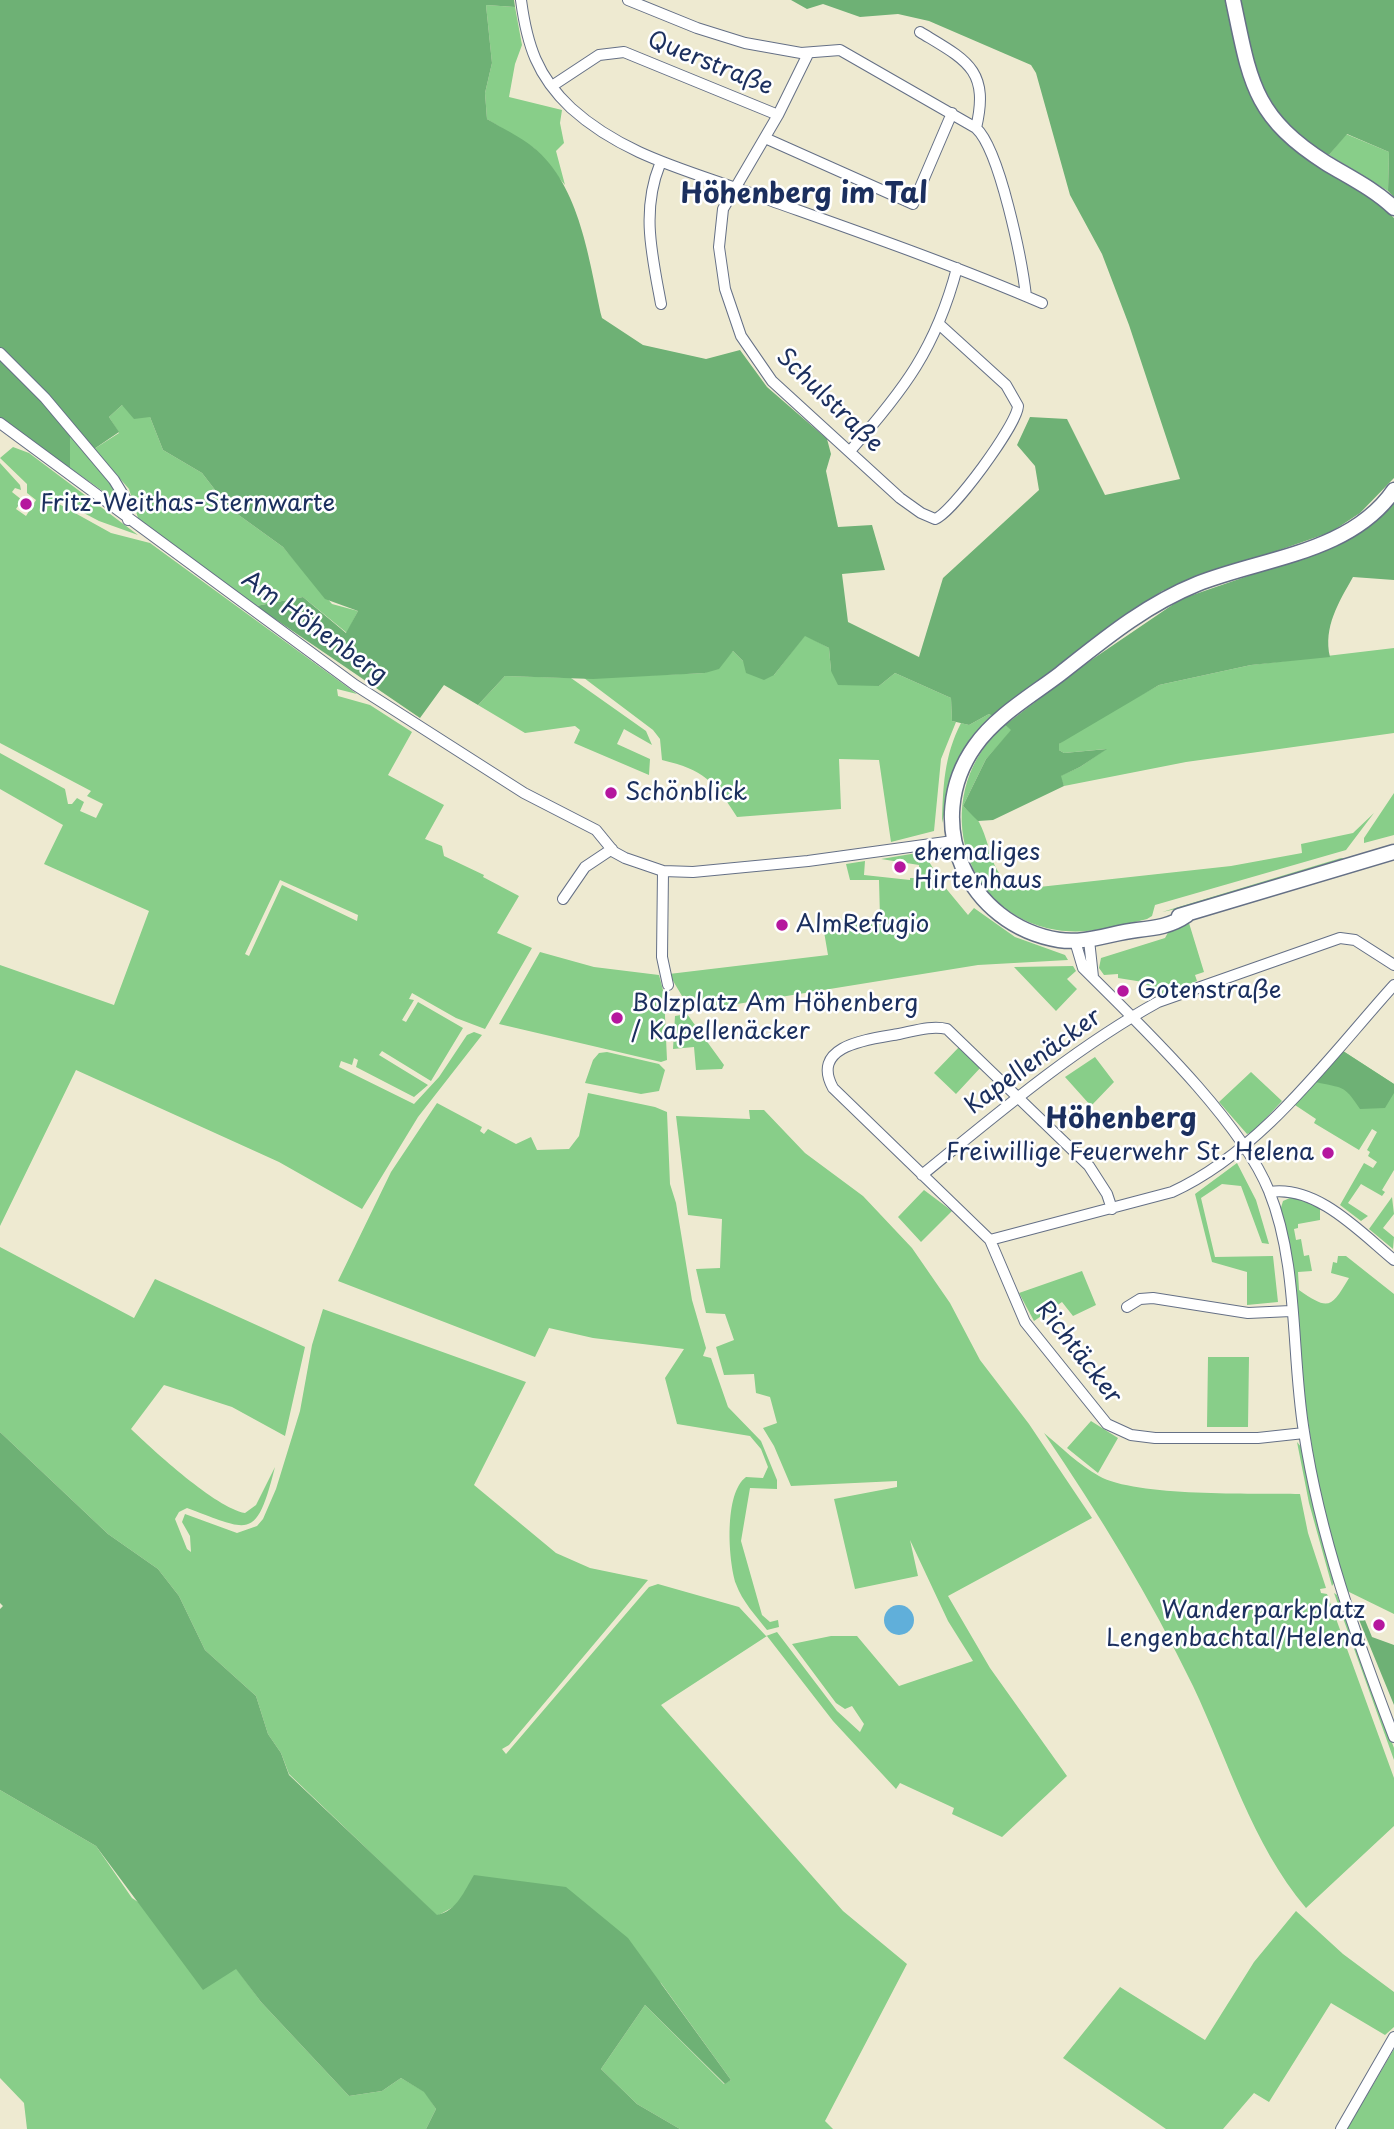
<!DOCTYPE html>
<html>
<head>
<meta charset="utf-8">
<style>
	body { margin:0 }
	canvas { display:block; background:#eeead1 }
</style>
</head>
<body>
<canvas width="1394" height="2129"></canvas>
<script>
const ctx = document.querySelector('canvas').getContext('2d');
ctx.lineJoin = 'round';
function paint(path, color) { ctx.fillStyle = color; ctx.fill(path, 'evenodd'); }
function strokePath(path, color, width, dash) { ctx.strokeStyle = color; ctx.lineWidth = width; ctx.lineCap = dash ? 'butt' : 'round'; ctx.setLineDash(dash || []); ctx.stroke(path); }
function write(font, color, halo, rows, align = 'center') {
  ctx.font = font + ' "Playpen Sans",sans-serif'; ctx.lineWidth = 5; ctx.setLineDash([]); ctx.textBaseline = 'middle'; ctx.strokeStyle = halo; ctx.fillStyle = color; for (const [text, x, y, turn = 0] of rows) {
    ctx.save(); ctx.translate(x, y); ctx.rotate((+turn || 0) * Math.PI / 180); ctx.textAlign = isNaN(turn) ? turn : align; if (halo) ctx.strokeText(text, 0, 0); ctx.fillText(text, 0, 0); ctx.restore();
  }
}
const green = new Path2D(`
	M486,5L515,7L522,45L515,64L509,97L562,110L560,123L564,143L556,151L565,185L534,148L487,119L485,93L492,63Z
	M1346,134L1389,152L1388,191L1329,155Z
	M122,405L150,417L163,450L202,473L229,508L283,547L332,604L358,611L347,633L303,597L256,606L146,525L138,518L129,489L94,449L119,433L109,417Z
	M70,432L117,492L122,499L121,504L70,468Z
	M13,447L29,453L138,535L99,521L59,500L57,503L111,533L150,543L357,694L337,689L338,696L370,705L412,732L388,775L444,805L425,839L442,846L444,856L484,875L483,877L519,896L497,933L532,948L485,1029L456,1018L412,993L409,999L414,1000L402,1020L406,1022L418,1002L463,1028L431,1081L382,1051L379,1055L428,1085L414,1097L356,1067L358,1060L354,1058L352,1065L341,1061L339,1067L414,1104L439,1077L467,1035L474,1032L482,1035L418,1117L362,1209L279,1162L76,1070L0,1226V965L114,1005L149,911L44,864L63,825L0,789V753L65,789L68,804H72L77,798L84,802L80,811L96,818L103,804L87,796L91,791L0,743V463L20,485L21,490L15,488L12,492L22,500L16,509L26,516L36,500L27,493V484L0,458ZM280,880L358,915L357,921L282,885L249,956L245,954Z
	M805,635L829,648L831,671L879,686L895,673L951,698L952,721L956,722L941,759L934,831L891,842L879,760L839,759L841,809L737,817C713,780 704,770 662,760L660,739L653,730L584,678L705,673L733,651L743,661L774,675Z
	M1394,648V733L1186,762L1064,786L1060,776L1080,767L1106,749L1064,753L1059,750V744L1074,732L1159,685L1251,665Z
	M505,676L571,678L646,731L652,745L624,729L617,744L650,759L649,775L574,743L580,730L575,726L525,733L478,705Z
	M989,714L994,717L972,739L955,768L942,823C943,787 944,756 961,723L969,725Z
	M1005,725L1012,730L986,759L963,806C968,811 975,816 979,822C995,853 988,884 1030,888L1231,866L1302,853L1301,844L1353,833L1374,813L1346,850L1155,905L1152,916L1147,919C1118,926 1087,935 1057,930C956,914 930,788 1005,725Z
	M1394,793V835L1364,843V838Z
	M923,852L944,886L968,915L974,908L1015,937L1065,955L1068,960L978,965L700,1010L682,996L669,974L828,955L822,920L880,918L879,880H850L846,864L865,861L864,875L910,880V878H919V865L881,859Z
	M1341,858L1345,859L1209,902L1162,912Z
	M1189,923L1204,972L1195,975L1197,981L1161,995L1143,982L1118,978V974L1104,975L1099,968L1101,958L1165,938L1170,929Z
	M540,952L594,967L659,975L664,994L667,1060L661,1062L499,1024Z
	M1073,966L1076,971L1067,979L1077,989L1056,1011L1014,967Z
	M687,1014L724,1065L722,1069L696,1070L694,1047L673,1049L675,1016Z
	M961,1045L982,1066L956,1094L934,1073Z
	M1343,1051L1394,1084V1170L1382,1190L1385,1192L1382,1196L1361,1184L1348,1203L1368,1216L1361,1221L1340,1205L1364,1163L1373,1168L1377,1162L1368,1156L1370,1152L1367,1150L1377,1132L1372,1129L1359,1150L1314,1123L1316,1119L1295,1105Z
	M607,1052L659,1064L665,1070L659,1091L641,1094L585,1083L593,1060L599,1053Z
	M1095,1057L1114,1082L1091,1106L1065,1077Z
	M1251,1072L1282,1101L1253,1132L1247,1134L1219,1102Z
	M588,1093L655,1107L667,1112L670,1184L676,1203L692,1300L706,1348L703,1356L711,1358L728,1407L761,1441L777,1480V1489L750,1488L741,1541L762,1615L770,1622L778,1620L779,1627L767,1630C756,1616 742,1601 736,1584C728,1560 724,1493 746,1477L763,1478L768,1467L761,1449L750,1436L677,1424L665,1378L684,1349L593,1338L549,1328L535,1357L338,1281L391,1172L437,1103L482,1127L480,1131L484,1134L488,1129L516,1144L531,1137L537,1150L569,1149L579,1136Z
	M749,1110H764L805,1153L863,1196L912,1248L950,1303L980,1360L1029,1424L1092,1518L948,1596L990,1668L1067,1776L1002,1837L952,1814L954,1808L900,1783L896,1789L833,1721L767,1636L661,1705L843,1911L907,1964L825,2121L833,2129H680L637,2104L601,2069L645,2005L724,2084L731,2080L661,1983L457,1905L437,1916L289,1774L281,1753L268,1734L256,1696L205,1650L179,1596L158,1569L108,1534L0,1432V1247L134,1318L155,1279L305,1347L285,1436L232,1407L164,1385L131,1429C154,1451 216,1508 245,1513L256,1505L275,1467C256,1542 250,1531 187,1508L179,1512L175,1519L187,1549L191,1552L190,1536L182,1522L185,1514L237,1533L257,1526L263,1519L276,1489L300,1411L312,1345L323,1309L526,1382L474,1485L556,1553L590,1568L648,1580L509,1745L502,1749L506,1754L642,1595L649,1587L658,1584L739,1607L766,1636L777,1632L837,1711L860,1732L864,1724L852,1706L845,1709L836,1703L792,1644L831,1636H857L899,1686L973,1661L948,1621L910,1540L918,1576L855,1589L834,1499L897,1487V1481L791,1486L774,1446L763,1428L777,1423L770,1397L756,1393L754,1374L724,1375L716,1347L734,1340L725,1314L706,1313L696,1269L720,1268L722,1219L688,1215L676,1116L750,1119Z
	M1237,1163L1256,1200L1269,1244L1262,1243L1241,1186L1222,1184L1201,1198L1215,1257L1273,1256L1278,1302L1247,1305V1272L1212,1262L1195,1194Z
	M924,1190L952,1211L921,1242L898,1217Z
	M1292,1197L1320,1207V1220L1298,1224V1228L1294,1229L1296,1240L1301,1239L1304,1256L1309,1255L1312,1271L1298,1272L1299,1290C1329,1311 1331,1308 1349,1278L1331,1273L1333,1262L1337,1263L1338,1256H1346L1394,1294V1614L1345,1590C1330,1536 1317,1483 1309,1428C1298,1356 1294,1283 1280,1211L1283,1201Z
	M1392,1197L1394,1214L1383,1228L1394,1237L1393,1249L1369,1229Z
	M1082,1271L1096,1305L1073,1316L1062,1302L1034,1321L1019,1293Z
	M1208,1357H1249L1248,1427H1207Z
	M1091,1421L1118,1438L1098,1473L1067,1448Z
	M1044,1433C1061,1447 1079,1465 1099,1476C1136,1497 1254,1493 1300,1494L1308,1533L1326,1588L1320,1589L1321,1593L1327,1594L1394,1778V1826L1306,1908C1251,1842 1229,1762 1193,1686C1150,1597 1099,1514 1044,1433Z
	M1297,1442L1302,1448L1334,1583L1332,1586L1309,1503Z
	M1334,1593L1337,1595L1394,1748V1760Z
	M0,1790L96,1846L132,1898L236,1968L261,2002L349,2096L382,2091L401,2078L425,2092L436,2109L426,2129H27L24,2103L0,2078Z
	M1296,1911L1343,1954L1394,1992V2027L1385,2035L1331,2003L1269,2102L1254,2093L1223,2129H1166L1063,2058L1120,1987L1205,2040L1254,1962Z
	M1394,2049V2129H1347Z`);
const forest = new Path2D(`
	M0,0H514L515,7L486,5L492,63L485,93L487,119C502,128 519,136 533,147C581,186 589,262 602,318L643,345L706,359L740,350L767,387L827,439L831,454L826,471L838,527L872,525L885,570L842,574L848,622L919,657L943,578L1039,490L1035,466L1017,445L1030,417L1067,419L1105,495L1180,479L1129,325L1102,254L1070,195L1036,73L1031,65L929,21L898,14L860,17L823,4L807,9L791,0H1225C1238,63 1248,120 1306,157C1336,176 1369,192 1394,218V478L1360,513L1331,532L1162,591L1093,639L994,717L989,714L969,725L952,721L951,698L895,673L879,686L838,685L831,671L829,648L805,636L774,675L764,680L746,673L743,661L733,651L719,669L705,673L593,679L505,676L478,705L444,685L420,718L256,606L303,597L346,633L358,611L325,599L283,547L229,508L202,473L163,450L150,417L134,419L122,405L109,417L119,432L94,449L76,428L70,432V468L0,418Z
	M1240,0H1394V197L1388,191L1389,152L1347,134L1329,155C1262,116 1255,70 1240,0Z
	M1394,501V580L1353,577C1339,602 1323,627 1330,657L1251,665L1159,685L1059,744V750L1064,753L1107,749L1080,767L1061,776L1064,786L993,820L978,821L963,806L986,759L1011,730L1005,725L1081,667L1181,599L1338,545L1357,535Z
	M1343,1051L1394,1084V1093L1385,1108L1360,1109C1343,1083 1343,1089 1316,1082Z
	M0,1432L108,1534L158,1569L179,1596L205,1650L256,1696L268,1734L281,1753L289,1775L437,1915C457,1911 464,1891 474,1875L566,1887L628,1938L731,2080L725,2084L645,2005L601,2069L637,2104L680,2129H426L436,2109L424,2092L401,2078L382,2091L349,2096L261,2002L236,1969L203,1990L96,1846L0,1790V1609L3,1606L0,1603Z
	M1360,1608L1372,1637L1394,1645V1705L1355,1610Z`);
const water = new Path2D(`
	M884 1620a15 15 0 1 1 30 0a15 15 0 1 1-30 0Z`);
const minor = new Path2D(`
	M521,0C527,45 537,76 571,108C625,157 692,171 758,196C853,230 949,263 1042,303
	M628,0L697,28L745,43L801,53L840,50L976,128C1000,150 1022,261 1026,296
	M920,32C966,60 990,69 976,128
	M808,54L778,115L723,209L719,247L725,289L741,336L772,381L900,498L921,513L935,519C952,513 1017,425 1018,406L1006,385L940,325
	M552,86L599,55L624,52L778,115
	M765,138L913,204L952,113
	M660,164C641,211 652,255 661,304
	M0,353L45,398L114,480L125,498L128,520
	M0,423L355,685L524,793L596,830L614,852L625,858L663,871L693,872L808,861L953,841
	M850,451C904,390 936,348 957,268
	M663,871L662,957L668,985
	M563,899L585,867L612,849
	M1089,940L1093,977
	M1075,941L1083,968C1139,1024 1240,1119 1269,1191C1299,1265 1291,1354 1304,1432C1320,1538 1356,1637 1394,1737
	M922,1175C997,1114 1073,1049 1158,1002L1340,938L1355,940L1394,965
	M1270,1192C1317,1185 1360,1232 1394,1260
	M1112,1209L1107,1194L1089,1166L947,1029C932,1025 914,1031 899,1034C872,1039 809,1044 833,1088L990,1240L1025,1322L1107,1424L1131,1435L1155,1438H1258L1304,1433
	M990,1240L1172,1192C1262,1151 1329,1057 1394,985
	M1127,1307L1140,1299L1153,1298L1248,1313L1291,1311
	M1341,2129L1394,2037`);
const secondary = new Path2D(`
	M1233,0C1250,80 1252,116 1326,163C1349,177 1374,189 1394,208
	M1187,915C1171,926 1156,928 1137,930C1111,933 1086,944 1059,940C967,925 921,822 975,746C996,716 1031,696 1060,674C1103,640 1145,605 1197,584C1262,558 1351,553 1394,490
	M1179,916L1394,852`);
const markers = [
	[26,504,7,"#b5179e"],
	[611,793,7,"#b5179e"],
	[900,867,7,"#b5179e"],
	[782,925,7,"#b5179e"],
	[1123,991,7,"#b5179e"],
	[617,1018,7,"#b5179e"],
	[1328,1153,7,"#b5179e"],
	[1379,1625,7,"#b5179e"]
];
const streetNames = [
	["Querstraße",710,64,22],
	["Schulstraße",829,401,44],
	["Am Höhenberg",314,628,36],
	["Kapellenäcker",1034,1062,-36],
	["Richtäcker",1078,1353,52]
];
const poiNames = [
	["Fritz-Weithas-Sternwarte",40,504],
	["Schönblick",625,793],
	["ehemaliges",914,853],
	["Hirtenhaus",914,881],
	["AlmRefugio",796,925],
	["Gotenstraße",1137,991],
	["Bolzplatz Am Höhenberg",631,1004],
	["/ Kapellenäcker",631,1032],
	["Freiwillige Feuerwehr St. Helena",1314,1153,"right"],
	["Wanderparkplatz",1365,1611,"right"],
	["Lengenbachtal/Helena",1365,1639,"right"]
];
const quarterNames = [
	["Höhenberg im Tal",804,195],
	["Höhenberg",1121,1120]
];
paint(green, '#88ce89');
paint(forest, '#6eb175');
paint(water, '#60afda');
strokePath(minor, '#657086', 12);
strokePath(secondary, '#657086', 17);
strokePath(minor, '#fff', 10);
strokePath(secondary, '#fff', 14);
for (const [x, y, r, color] of markers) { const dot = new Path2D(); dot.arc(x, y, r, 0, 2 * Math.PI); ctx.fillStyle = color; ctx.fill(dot); strokePath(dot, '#fff', 2.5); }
write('24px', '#1b2f5e', '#fff', streetNames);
write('24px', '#1b2f5e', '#fff', poiNames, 'left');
write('bold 28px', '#1b2f5e', '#fff', quarterNames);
</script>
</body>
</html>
